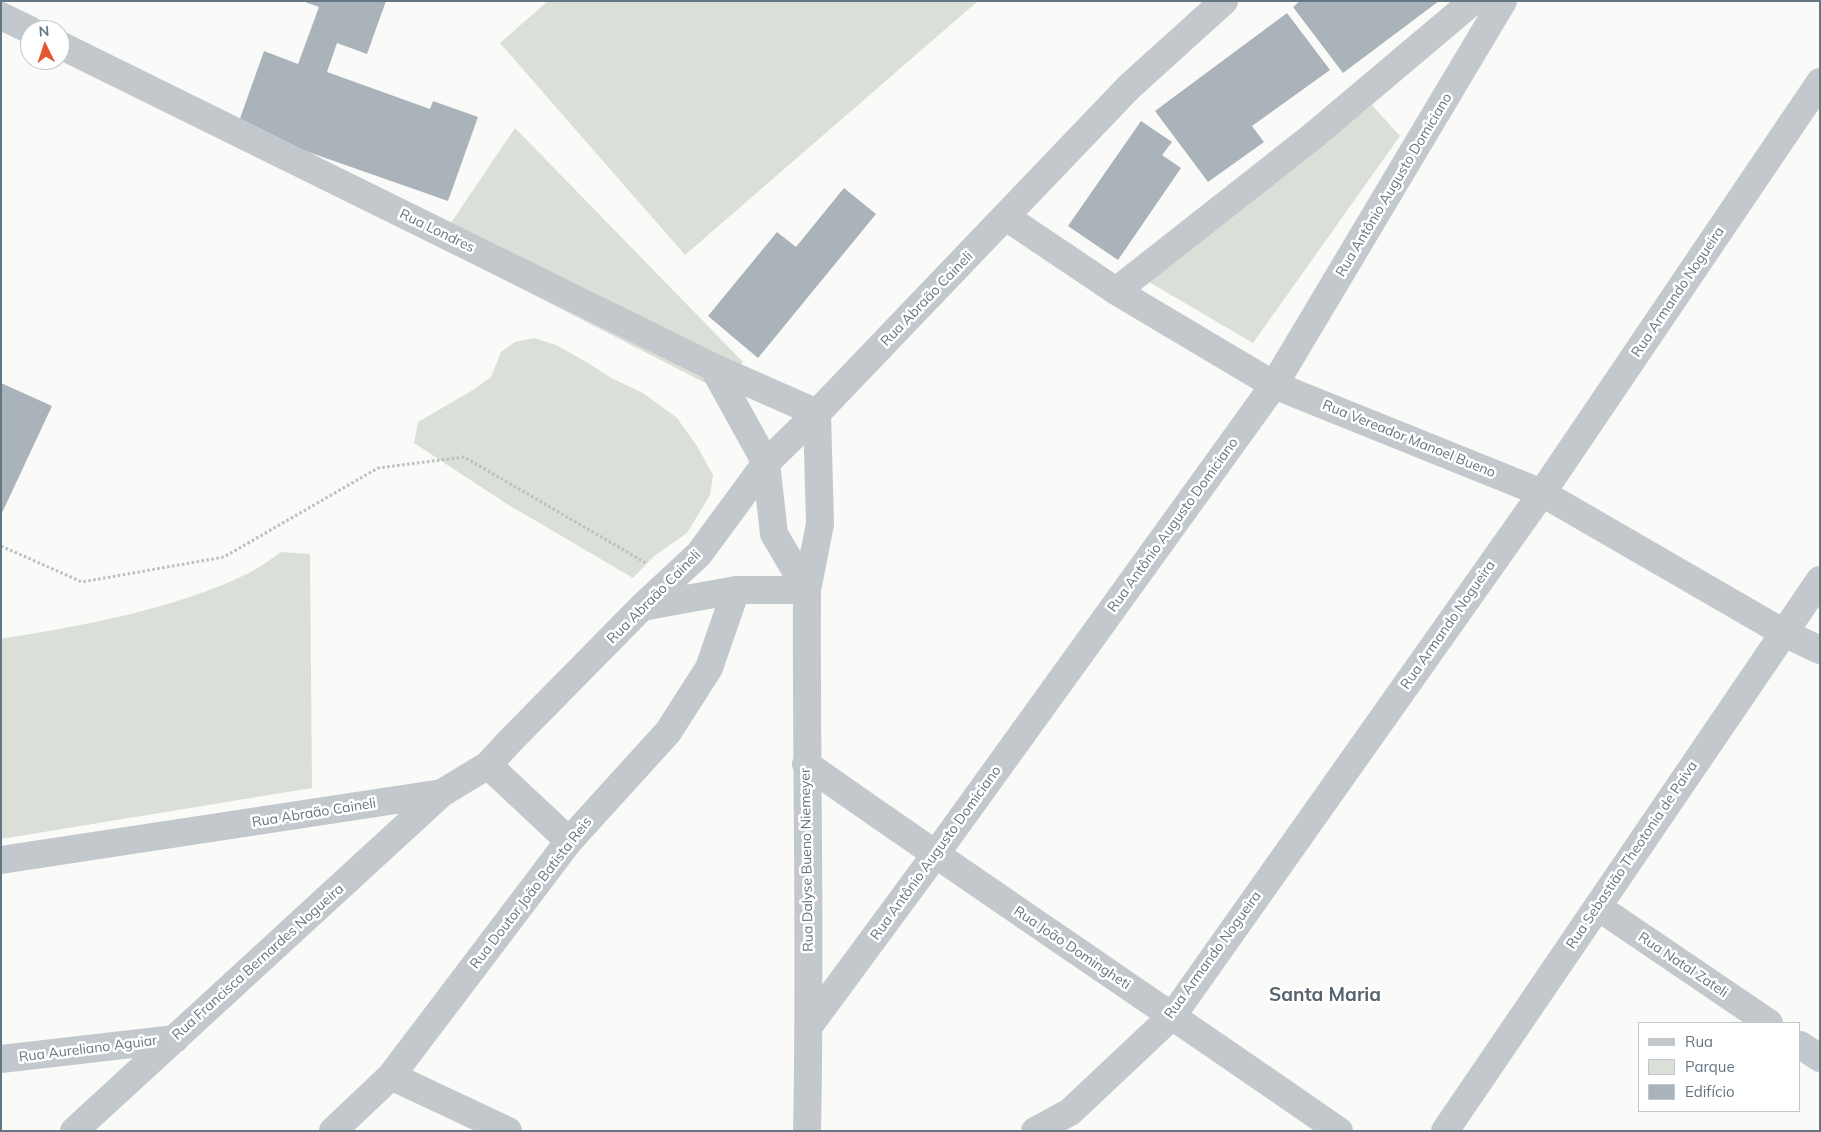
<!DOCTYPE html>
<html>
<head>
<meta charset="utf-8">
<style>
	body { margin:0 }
	#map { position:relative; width:1821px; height:1132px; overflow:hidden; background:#fafaf8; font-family:Mulish,sans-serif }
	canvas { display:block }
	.frame { position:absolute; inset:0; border:2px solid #657683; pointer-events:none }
	.legend { position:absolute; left:1638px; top:1022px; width:162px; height:90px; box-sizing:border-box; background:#fff; border:1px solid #c1c8cd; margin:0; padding:6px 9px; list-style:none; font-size:15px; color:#657683 }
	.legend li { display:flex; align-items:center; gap:10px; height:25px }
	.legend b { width:25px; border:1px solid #c1c8cd }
	.north { position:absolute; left:20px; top:20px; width:50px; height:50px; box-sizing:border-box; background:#fff; border:1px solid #c1c8cd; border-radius:50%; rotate:356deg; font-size:14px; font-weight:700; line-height:20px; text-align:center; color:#657683 }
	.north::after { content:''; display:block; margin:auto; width:18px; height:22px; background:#e4572e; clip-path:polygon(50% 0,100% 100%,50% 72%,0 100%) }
</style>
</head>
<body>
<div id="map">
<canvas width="1821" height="1132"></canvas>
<div class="frame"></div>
<ul class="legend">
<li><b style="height:6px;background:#c3c8cc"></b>Rua</li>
<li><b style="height:14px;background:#dadfd7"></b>Parque</li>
<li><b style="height:14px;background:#aab3b9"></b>Edifício</li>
</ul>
<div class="north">N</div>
</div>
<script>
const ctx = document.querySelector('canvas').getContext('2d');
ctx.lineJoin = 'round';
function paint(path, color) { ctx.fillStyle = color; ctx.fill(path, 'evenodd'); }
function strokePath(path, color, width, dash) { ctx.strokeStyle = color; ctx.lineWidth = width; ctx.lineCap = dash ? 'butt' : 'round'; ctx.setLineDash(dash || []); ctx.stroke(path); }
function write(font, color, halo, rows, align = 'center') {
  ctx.font = font + ' Mulish,sans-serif'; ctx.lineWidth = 5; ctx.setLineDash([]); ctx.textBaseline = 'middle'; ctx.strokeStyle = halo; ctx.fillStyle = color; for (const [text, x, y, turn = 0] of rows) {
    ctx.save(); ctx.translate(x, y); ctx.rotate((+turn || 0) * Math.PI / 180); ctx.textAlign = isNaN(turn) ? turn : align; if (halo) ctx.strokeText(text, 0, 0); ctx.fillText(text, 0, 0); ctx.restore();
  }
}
const green = new Path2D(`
	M548,1H978L685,255L500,43Z
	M1372,105L1400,136L1253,343L1149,282Z
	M515,128L743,362L717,389L436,245Z
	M534,338L556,345L583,360L613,379L643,393L677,418L697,446L713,475L710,495L687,533L654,556L633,578L507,504L414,443L418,422L473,390L491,377L501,352L515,342Z
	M281,552L310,554L312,788L1,839V639C85,625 172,610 249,573C260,567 271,559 281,552Z`);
const building = new Path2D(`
	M302,1H386L367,54L337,43L327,72L430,109L433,101L478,117L448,201L237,127L264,51L298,64L319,7Z
	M1300,1H1439L1343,73L1293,7Z
	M1287,13L1330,70L1252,126L1264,142L1208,182L1155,111Z
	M1141,121L1172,142L1162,155L1181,168L1118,260L1068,226Z
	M844,188L876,214L758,358L708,316L777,232L796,247Z
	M1,383L52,406L1,515Z`);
const path = new Path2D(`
	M1,546L82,582L224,557L378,468L464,457L646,563`);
const minor = new Path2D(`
	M1,16L30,30
	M60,45L713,367L817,413L820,524L807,590L774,534L766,463L713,367
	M1006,217L1116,291L1274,385L1542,493L1784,633L1820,650
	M1116,291L1313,136L1473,1
	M642,607L736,590H807C806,770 811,951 807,1131
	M806,764C982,888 1162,1008 1339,1131
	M488,765L569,841
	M1,860L442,793L488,765L510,741L642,607L699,554L766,463L817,413L1129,87L1224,1
	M1598,907L1769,1023
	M809,1026L935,855L1274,385L1503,1
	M1800,1045L1820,1058
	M1,1059L175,1039
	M391,1076L508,1131
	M74,1131L442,793
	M333,1131L391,1076L569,841L668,732L709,668L736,590
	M1035,1131L1070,1112L1173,1015L1542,493L1820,82
	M1445,1131L1820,580`);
const streetNames = [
	["Rua Antônio Augusto Domiciano",1394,185,-59],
	["Rua Londres",437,231,26],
	["Rua Armando Nogueira",1678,292,-56],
	["Rua Abraão Caineli",927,299,-46],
	["Rua Vereador Manoel Bueno",1409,439,22],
	["Rua Antônio Augusto Domiciano",1173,525,-54],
	["Rua Abraão Caineli",654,597,-45],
	["Rua Armando Nogueira",1448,625,-55],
	["Rua Abraão Caineli",314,813,-9],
	["Rua Antônio Augusto Domiciano",936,853,-54],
	["Rua Sebastião Theotonia de Paiva",1632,855,-56],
	["Rua Dalyse Bueno Niemeyer",807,860,-91],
	["Rua Doutor João Batista Reis",531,893,-52],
	["Rua João Domingheti",1072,948,34],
	["Rua Armando Nogueira",1213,955,-54],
	["Rua Francisca Bernardes Nogueira",258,962,-42],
	["Rua Natal Zateli",1683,965,34],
	["Rua Aureliano Aguiar",88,1049,-7]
];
const districtNames = [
	["Santa Maria",1325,995]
];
paint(green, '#dadfd7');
paint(building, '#aab3b9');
strokePath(path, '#bbbfc2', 3, [2.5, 2.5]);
strokePath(minor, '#c3c8cc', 28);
write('14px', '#657683', '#fff', streetNames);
write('bold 19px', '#57646e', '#fff', districtNames);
</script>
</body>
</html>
